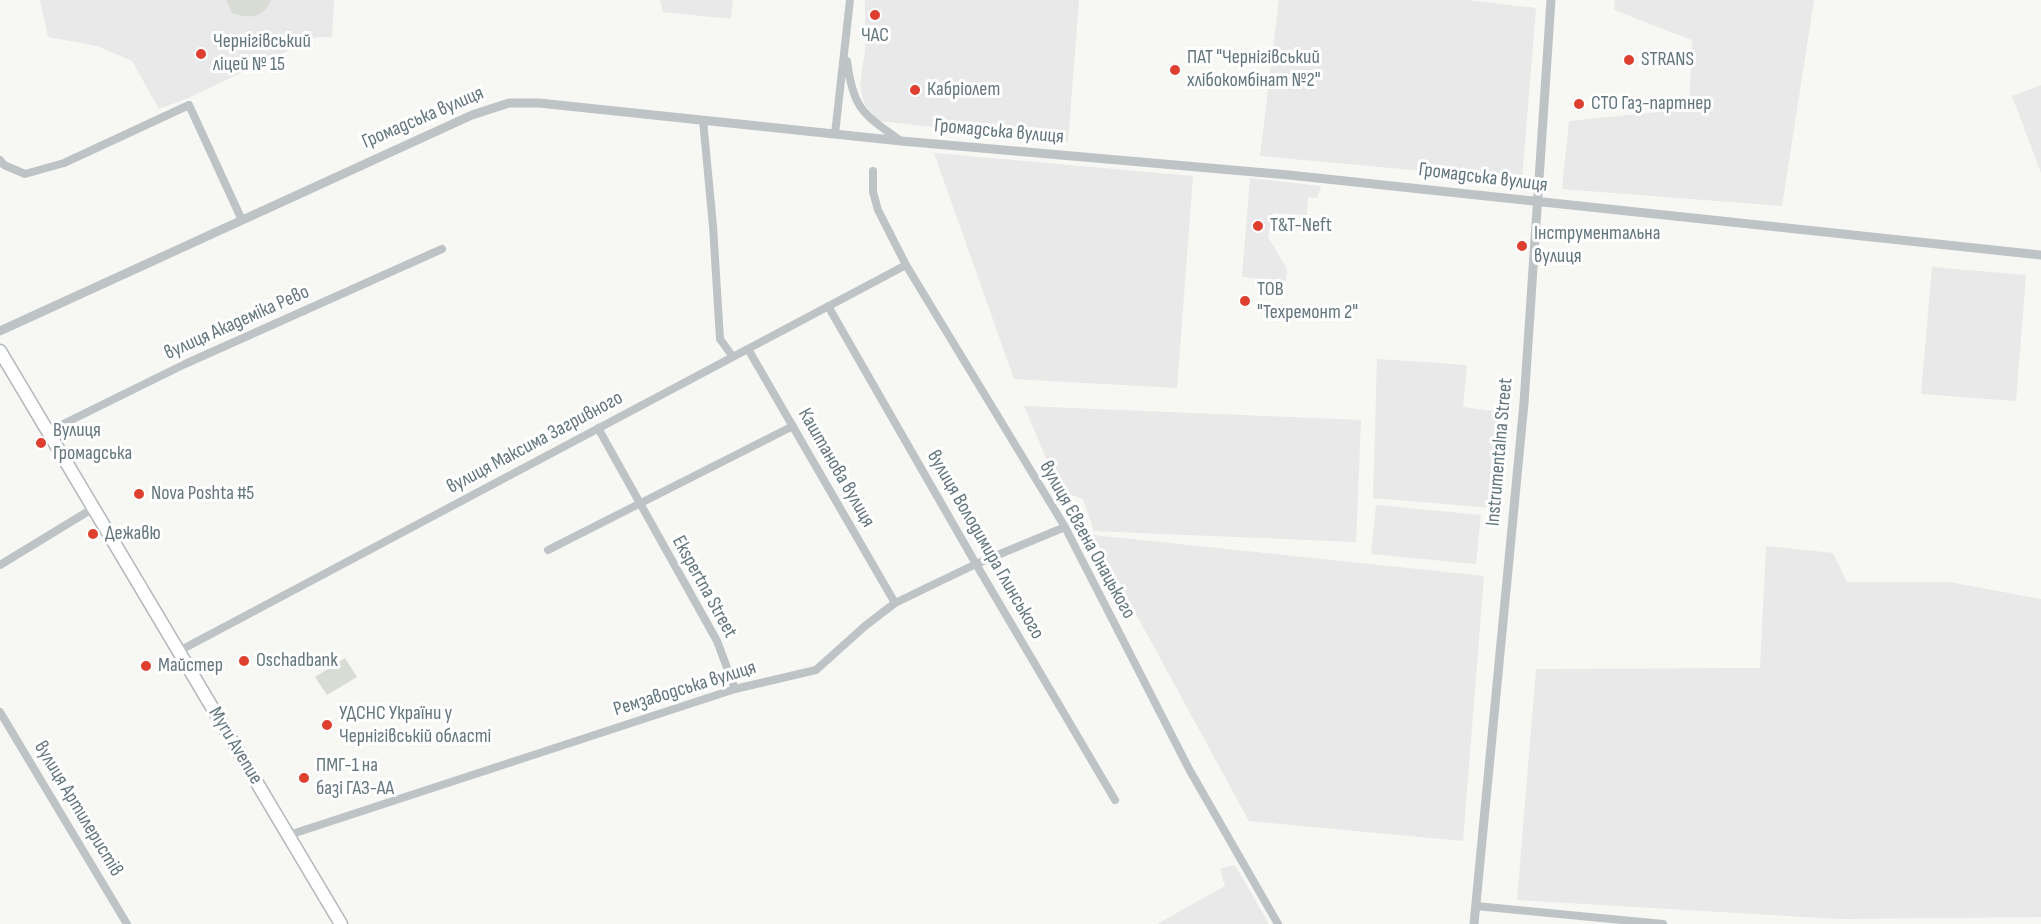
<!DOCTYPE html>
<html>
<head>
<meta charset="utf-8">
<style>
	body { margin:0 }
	canvas { display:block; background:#f7f7f4 }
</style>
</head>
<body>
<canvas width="2041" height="924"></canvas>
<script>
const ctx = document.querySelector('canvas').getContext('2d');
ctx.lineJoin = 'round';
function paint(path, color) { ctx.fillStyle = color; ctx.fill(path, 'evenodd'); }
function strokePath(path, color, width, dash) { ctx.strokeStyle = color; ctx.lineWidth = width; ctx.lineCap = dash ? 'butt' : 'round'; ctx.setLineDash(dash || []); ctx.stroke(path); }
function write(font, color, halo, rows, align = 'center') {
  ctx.font = font + ' "Sofia Sans Condensed",sans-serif'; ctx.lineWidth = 6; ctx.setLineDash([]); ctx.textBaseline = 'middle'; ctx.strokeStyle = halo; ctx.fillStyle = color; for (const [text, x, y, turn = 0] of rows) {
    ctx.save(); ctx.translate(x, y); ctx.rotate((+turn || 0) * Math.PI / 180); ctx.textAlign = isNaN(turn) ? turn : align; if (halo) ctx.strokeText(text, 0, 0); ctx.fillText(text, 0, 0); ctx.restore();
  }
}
const built = new Path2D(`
	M40,0H334L332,37H317L186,99L159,109L132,61L97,46L48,37Z
	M660,0H733L731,19L663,12Z
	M865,0H1079L1068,142L879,121L864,103L860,85L865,51Z
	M1279,0H1467L1536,8L1522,180L1260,156Z
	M1615,0H1814L1782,206L1562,189L1569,121L1689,109L1692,40L1614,10Z
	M2041,85V173L2012,96Z
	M934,153L1193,176L1177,388L1014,379Z
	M1250,178L1321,186L1317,198L1308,197L1307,215L1273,213L1268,237L1287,269L1286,281L1242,277Z
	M1932,267L2026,275L2016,401L1921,394Z
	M1377,359L1467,365L1463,407L1500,412L1494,508L1373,498Z
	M1024,406L1361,420L1356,542L1094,531L1083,499L1060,491Z
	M1376,505L1481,515L1476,564L1371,554Z
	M1093,535L1484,576L1463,841L1249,821Z
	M1766,546L1833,553L1847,582H1949L2041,599V917L1839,919L1517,900L1536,669L1760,668Z
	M1235,865L1269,924H1157L1225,886L1220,869Z`);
const green = new Path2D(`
	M226,0H271C262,19 250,19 232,13Z
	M345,658L357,677L327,695L315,677Z`);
const minor = new Path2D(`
	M847,61C853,109 863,114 901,141
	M703,120L713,226L720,339L733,357
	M835,134L850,0
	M0,160L4,165L25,174L64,163L189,105L241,218
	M873,171V192L878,210L906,265L1065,527L1189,769L1278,924
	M828,306L976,564L1115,800
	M748,349L895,603
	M598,428L717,641L735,689
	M47,432L185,364L442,249
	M548,550L793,426
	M0,565L92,509
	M179,651L906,265
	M0,712L127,924
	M289,835L735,689L816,670L865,626L895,603L976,564L1065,527
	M1476,906L1663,924`);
const tertiary = new Path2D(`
	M0,331L472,115L509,103H539L901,141L1289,175L2041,255
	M1474,924L1524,403L1551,0`);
const primary = new Path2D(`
	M0,351L341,924`);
const markers = [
	[875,15,6,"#de3f2e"],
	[201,54,6,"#de3f2e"],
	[1629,60,6,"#de3f2e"],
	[1175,70,6,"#de3f2e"],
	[915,90,6,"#de3f2e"],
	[1579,104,6,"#de3f2e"],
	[1258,226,6,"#de3f2e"],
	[1522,246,6,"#de3f2e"],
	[1245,301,6,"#de3f2e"],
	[41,443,6,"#de3f2e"],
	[139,494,6,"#de3f2e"],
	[93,534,6,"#de3f2e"],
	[244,661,6,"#de3f2e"],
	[146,666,6,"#de3f2e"],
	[327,725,6,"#de3f2e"],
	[304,778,6,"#de3f2e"]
];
const poiNames = [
	["ЧАС",875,36,"center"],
	["Чернігівський",213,42],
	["ліцей № 15",213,65],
	["ПАТ \"Чернігівський",1187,58],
	["хлібокомбінат №2\"",1187,81],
	["STRANS",1641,60],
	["Кабріолет",927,90],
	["СТО Газ-партнер",1591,104],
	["T&T-Neft",1270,226],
	["Інструментальна",1534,234],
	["вулиця",1534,257],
	["ТОВ",1257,290],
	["\"Техремонт 2\"",1257,313],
	["Вулиця",53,431],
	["Громадська",53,454],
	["Nova Poshta #5",151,494],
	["Дежавю",105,534],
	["Oschadbank",256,661],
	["Майстер",158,666],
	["УДСНС України у",339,714],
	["Чернігівській області",339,737],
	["ПМГ-1 на",316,766],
	["базі ГАЗ-АА",316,789]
];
const streetNames = [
	["Громадська вулиця",423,118,-23],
	["Громадська вулиця",999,132,5],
	["Громадська вулиця",1483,178,7],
	["вулиця Академіка Рево",237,323,-24],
	["вулиця Максима Загривного",535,443,-28],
	["Instrumentalna Street",1500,452,-85],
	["Каштанова вулиця",836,468,60],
	["вулиця Євгена Онацького",1087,540,61],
	["вулиця Володимира Глинського",985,545,60],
	["Ekspertna Street",704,587,61],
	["Ремзаводська вулиця",685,689,-17],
	["Myru Avenue",235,746,59],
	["вулиця Артилеристів",78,809,59]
];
paint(built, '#e8e9e8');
paint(green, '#d8dcd4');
strokePath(primary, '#b2b8bb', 15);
strokePath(minor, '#bec4c6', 8);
strokePath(tertiary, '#bec4c6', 9);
strokePath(primary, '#fff', 12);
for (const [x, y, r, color] of markers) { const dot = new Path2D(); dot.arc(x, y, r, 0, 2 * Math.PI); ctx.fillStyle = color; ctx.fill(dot); strokePath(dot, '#fff', 2); }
write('20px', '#63767e', '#fff', poiNames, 'left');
write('20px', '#63767e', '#fff', streetNames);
</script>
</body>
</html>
